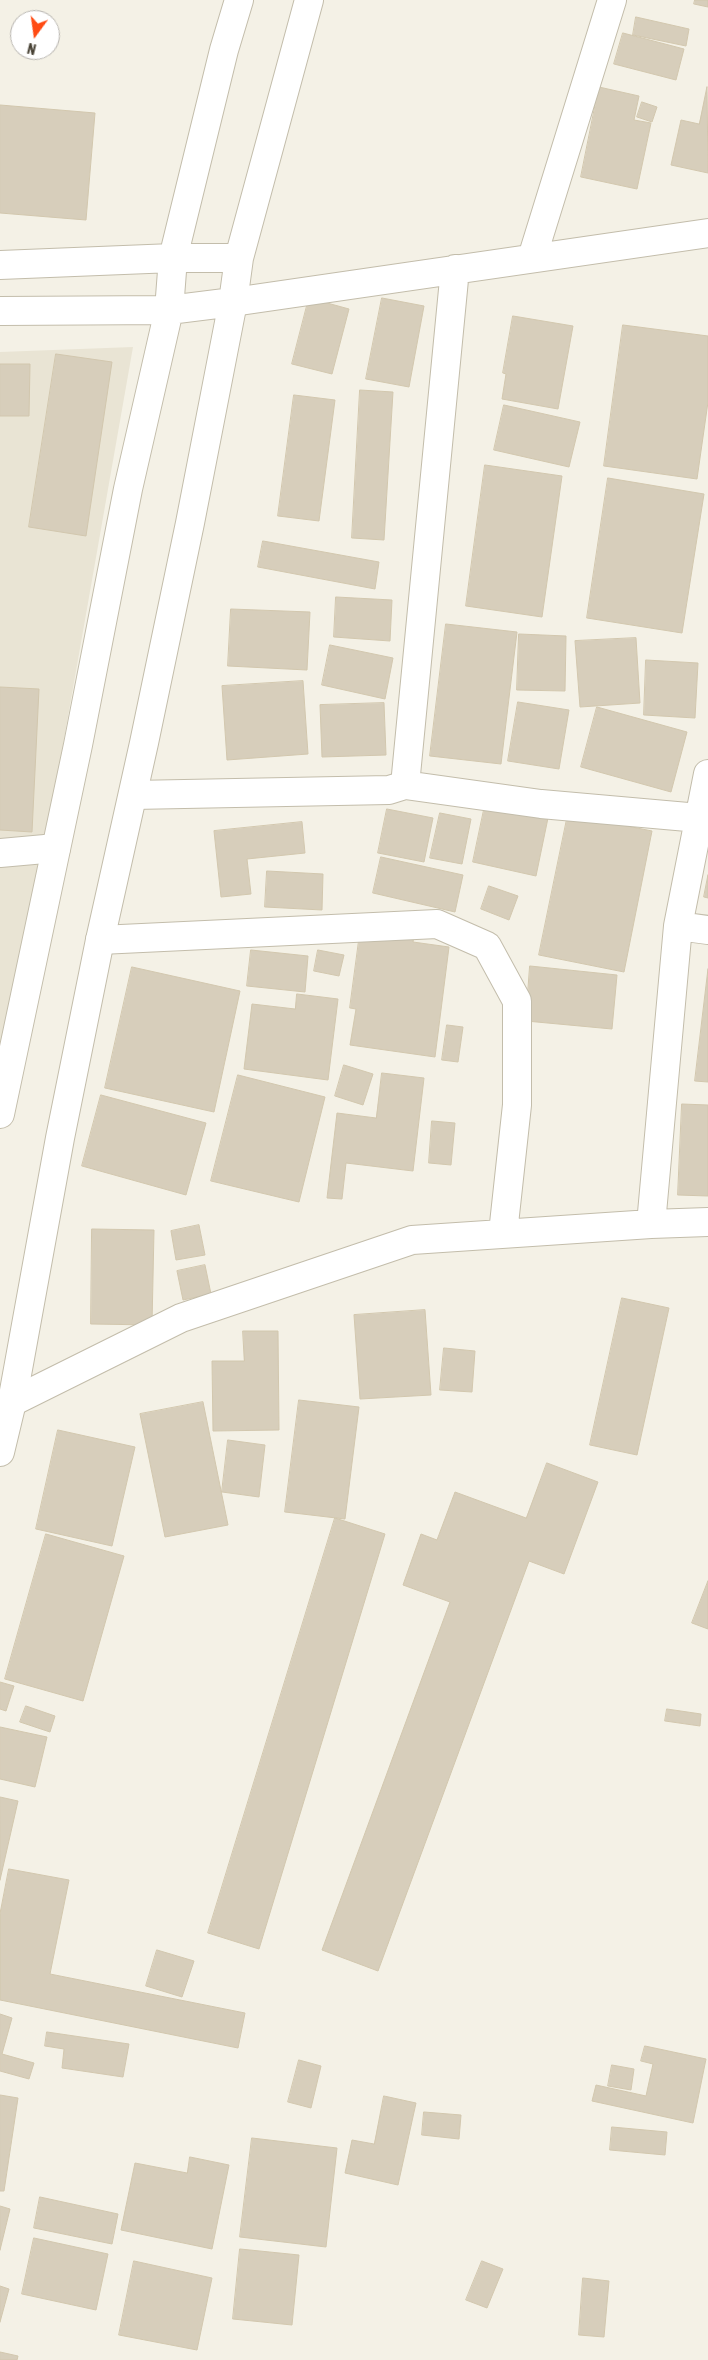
<!DOCTYPE html>
<html>
<head>
<meta charset="utf-8">
<style>
	body { margin:0 }
	#map { position:relative; width:708px; height:2360px; overflow:hidden; background:#f4f1e6; font-family:"Asap Condensed",sans-serif }
	canvas { display:block }
	.north { position:absolute; left:10px; top:10px; width:50px; height:50px; box-sizing:border-box; background:#fff; border:1px solid #b6b3ae; border-radius:50%; rotate:194deg; font-size:14px; font-weight:700; line-height:20px; text-align:center; color:#484235 }
	.north::after { content:''; display:block; margin:auto; width:18px; height:22px; background:#ff4b13; clip-path:polygon(50% 0,100% 100%,50% 72%,0 100%) }
</style>
</head>
<body>
<div id="map">
<canvas width="708" height="2360"></canvas>
<div class="north">N</div>
</div>
<script>
const ctx = document.querySelector('canvas').getContext('2d');
ctx.lineJoin = 'round';
function paint(path, color) { ctx.fillStyle = color; ctx.fill(path, 'evenodd'); }
function strokePath(path, color, width, dash) { ctx.strokeStyle = color; ctx.lineWidth = width; ctx.lineCap = dash ? 'butt' : 'round'; ctx.setLineDash(dash || []); ctx.stroke(path); }
const residential = new Path2D(`
	M133,347L0,1103V352Z`);
const building = new Path2D(`
	M695,0H708V7L694,4Z
	M636,17L689,29L686,46L633,35Z
	M623,33L684,49L676,80L614,64Z
	M599,87L639,96L634,120L651,123L637,189L581,177Z
	M707,87L708,173L671,165L681,120L699,124Z
	M642,102L657,107L652,122L637,117Z
	M0,105L95,113L86,220L0,213Z
	M309,298L349,309L332,374L292,364Z
	M382,298L424,306L409,387L366,379Z
	M513,316L573,326L558,409L502,399L506,374L503,373Z
	M623,325L708,336V402L697,479L604,466Z
	M56,354L112,362L86,536L29,527Z
	M0,364H30L29,416H0Z
	M360,390L393,392L384,540L352,538Z
	M294,395L335,400L319,521L278,516Z
	M504,405L580,422L569,467L494,450Z
	M485,465L562,476L542,617L466,606Z
	M608,478L704,494L682,633L587,618Z
	M263,541L379,562L375,589L258,567Z
	M336,597L392,600L390,641L334,637Z
	M231,609L310,612L307,670L228,666Z
	M446,624L517,632L501,764L430,756Z
	M519,634L566,636L565,691L517,690Z
	M636,638L640,703L580,707L575,641Z
	M330,645L393,658L385,699L322,685Z
	M646,660L698,663L695,718L644,715Z
	M303,681L308,754L227,760L222,686Z
	M0,687L39,689L32,832L0,830Z
	M518,702L569,710L559,769L508,761Z
	M384,703L386,755L322,757L320,705Z
	M597,707L687,732L671,792L581,767Z
	M485,805L548,818L536,876L473,862Z
	M387,809L433,818L424,862L378,853Z
	M440,813L471,819L462,864L430,858Z
	M568,814L652,831L624,972L539,955Z
	M302,822L305,853L247,859L251,894L221,897L214,831Z
	M381,857L463,875L455,912L373,893Z
	M267,871L323,874L322,910L265,907Z
	M708,875V898L704,897Z
	M489,886L518,896L509,920L481,909Z
	M360,933L414,936L413,942L449,947L435,1057L350,1045L356,1009L350,1008Z
	M251,950L308,956L305,992L247,986Z
	M318,950L344,955L339,976L314,971Z
	M530,966L617,975L612,1029L526,1021Z
	M132,967L240,991L214,1112L105,1088Z
	M708,969V1082L695,1081Z
	M297,994L338,999L328,1080L244,1069L252,1004L295,1009Z
	M447,1025L463,1027L458,1062L442,1060Z
	M344,1065L373,1074L363,1105L335,1096Z
	M382,1073L424,1078L413,1171L346,1163L342,1199L327,1198L337,1113L376,1118Z
	M238,1075L325,1097L299,1202L211,1181Z
	M101,1095L206,1123L186,1195L82,1166Z
	M682,1104L708,1105V1196L678,1195Z
	M432,1121L455,1123L451,1165L429,1163Z
	M199,1225L205,1255L176,1260L171,1231Z
	M92,1229L154,1230L152,1325L91,1324Z
	M205,1265L211,1294L183,1300L177,1271Z
	M622,1298L669,1308L637,1455L590,1445Z
	M425,1310L431,1395L360,1399L354,1315Z
	M243,1331H278L279,1430L213,1431L212,1361H244Z
	M444,1348L475,1351L472,1392L440,1390Z
	M299,1400L359,1407L345,1519L285,1512Z
	M203,1402L228,1525L165,1537L140,1414Z
	M58,1430L135,1447L112,1546L36,1529Z
	M228,1440L265,1445L259,1497L222,1492Z
	M547,1463L598,1482L564,1574L529,1561L378,1971L322,1950L450,1602L403,1585L421,1534L437,1540L455,1492L526,1518Z
	M335,1518L385,1534L259,1949L208,1933Z
	M46,1534L124,1556L83,1701L5,1679Z
	M708,1581V1629L692,1623Z
	M0,1682L14,1686L6,1711L0,1709Z
	M26,1706L55,1716L50,1732L20,1722Z
	M667,1709L701,1714L700,1726L665,1721Z
	M0,1727L47,1737L35,1787L0,1779Z
	M0,1797L18,1801L0,1880Z
	M9,1869L69,1880L50,1974L245,2013L238,2048L0,2000V1914Z
	M157,1950L194,1961L182,1997L146,1986Z
	M0,2014L12,2018L2,2054L34,2063L29,2079L0,2071Z
	M47,2032L129,2044L123,2077L62,2068L64,2049L45,2046Z
	M645,2046L706,2059L693,2123L592,2101L596,2085L646,2096L653,2064L641,2061Z
	M299,2060L321,2066L311,2108L288,2102Z
	M612,2065L634,2069L631,2090L608,2086Z
	M0,2095L18,2098L4,2191H0Z
	M384,2096L416,2103L398,2185L345,2173L352,2140L374,2144Z
	M424,2112L461,2115L459,2139L422,2135Z
	M612,2127L667,2132L665,2155L610,2150Z
	M252,2138L337,2148L326,2247L240,2237Z
	M190,2157L229,2165L212,2249L121,2230L135,2163L187,2173Z
	M40,2197L118,2214L112,2244L34,2228Z
	M0,2206L10,2209L0,2250Z
	M34,2238L108,2254L96,2310L22,2294Z
	M240,2249L299,2255L292,2325L233,2319Z
	M134,2261L212,2278L197,2350L119,2335Z
	M482,2261L503,2269L487,2308L466,2300Z
	M583,2278L609,2281L604,2337L579,2335Z
	M0,2286L9,2289L0,2322Z
	M0,2352L18,2356L17,2360H0Z`);
const minor = new Path2D(`
	M532,258L612,0
	M233,302L708,233
	M405,785L455,269
	M133,795L389,790L405,785L541,804L699,818
	M0,853L56,848
	M678,926L708,930
	M100,940L437,924L487,946L517,1001V1105L503,1233
	M651,1224L678,926L708,774
	M12,1402L181,1318L412,1240L651,1224L708,1222`);
const tertiary = new Path2D(`
	M0,265L173,258H239
	M0,311L169,310L233,302
	M0,1114L78,745L128,489L169,310L173,258L224,50L239,0
	M0,1452L12,1402L60,1138L100,940L144,743L190,523L233,302L239,258L309,0`);
paint(residential, '#e9e4d4');
paint(building, '#d7cebb');
strokePath(building, '#d2c7ae', 1);
strokePath(minor, '#c3bdab', 30);
strokePath(tertiary, '#c3bdab', 30);
strokePath(minor, '#fff', 28);
strokePath(tertiary, '#fff', 28);
</script>
</body>
</html>
